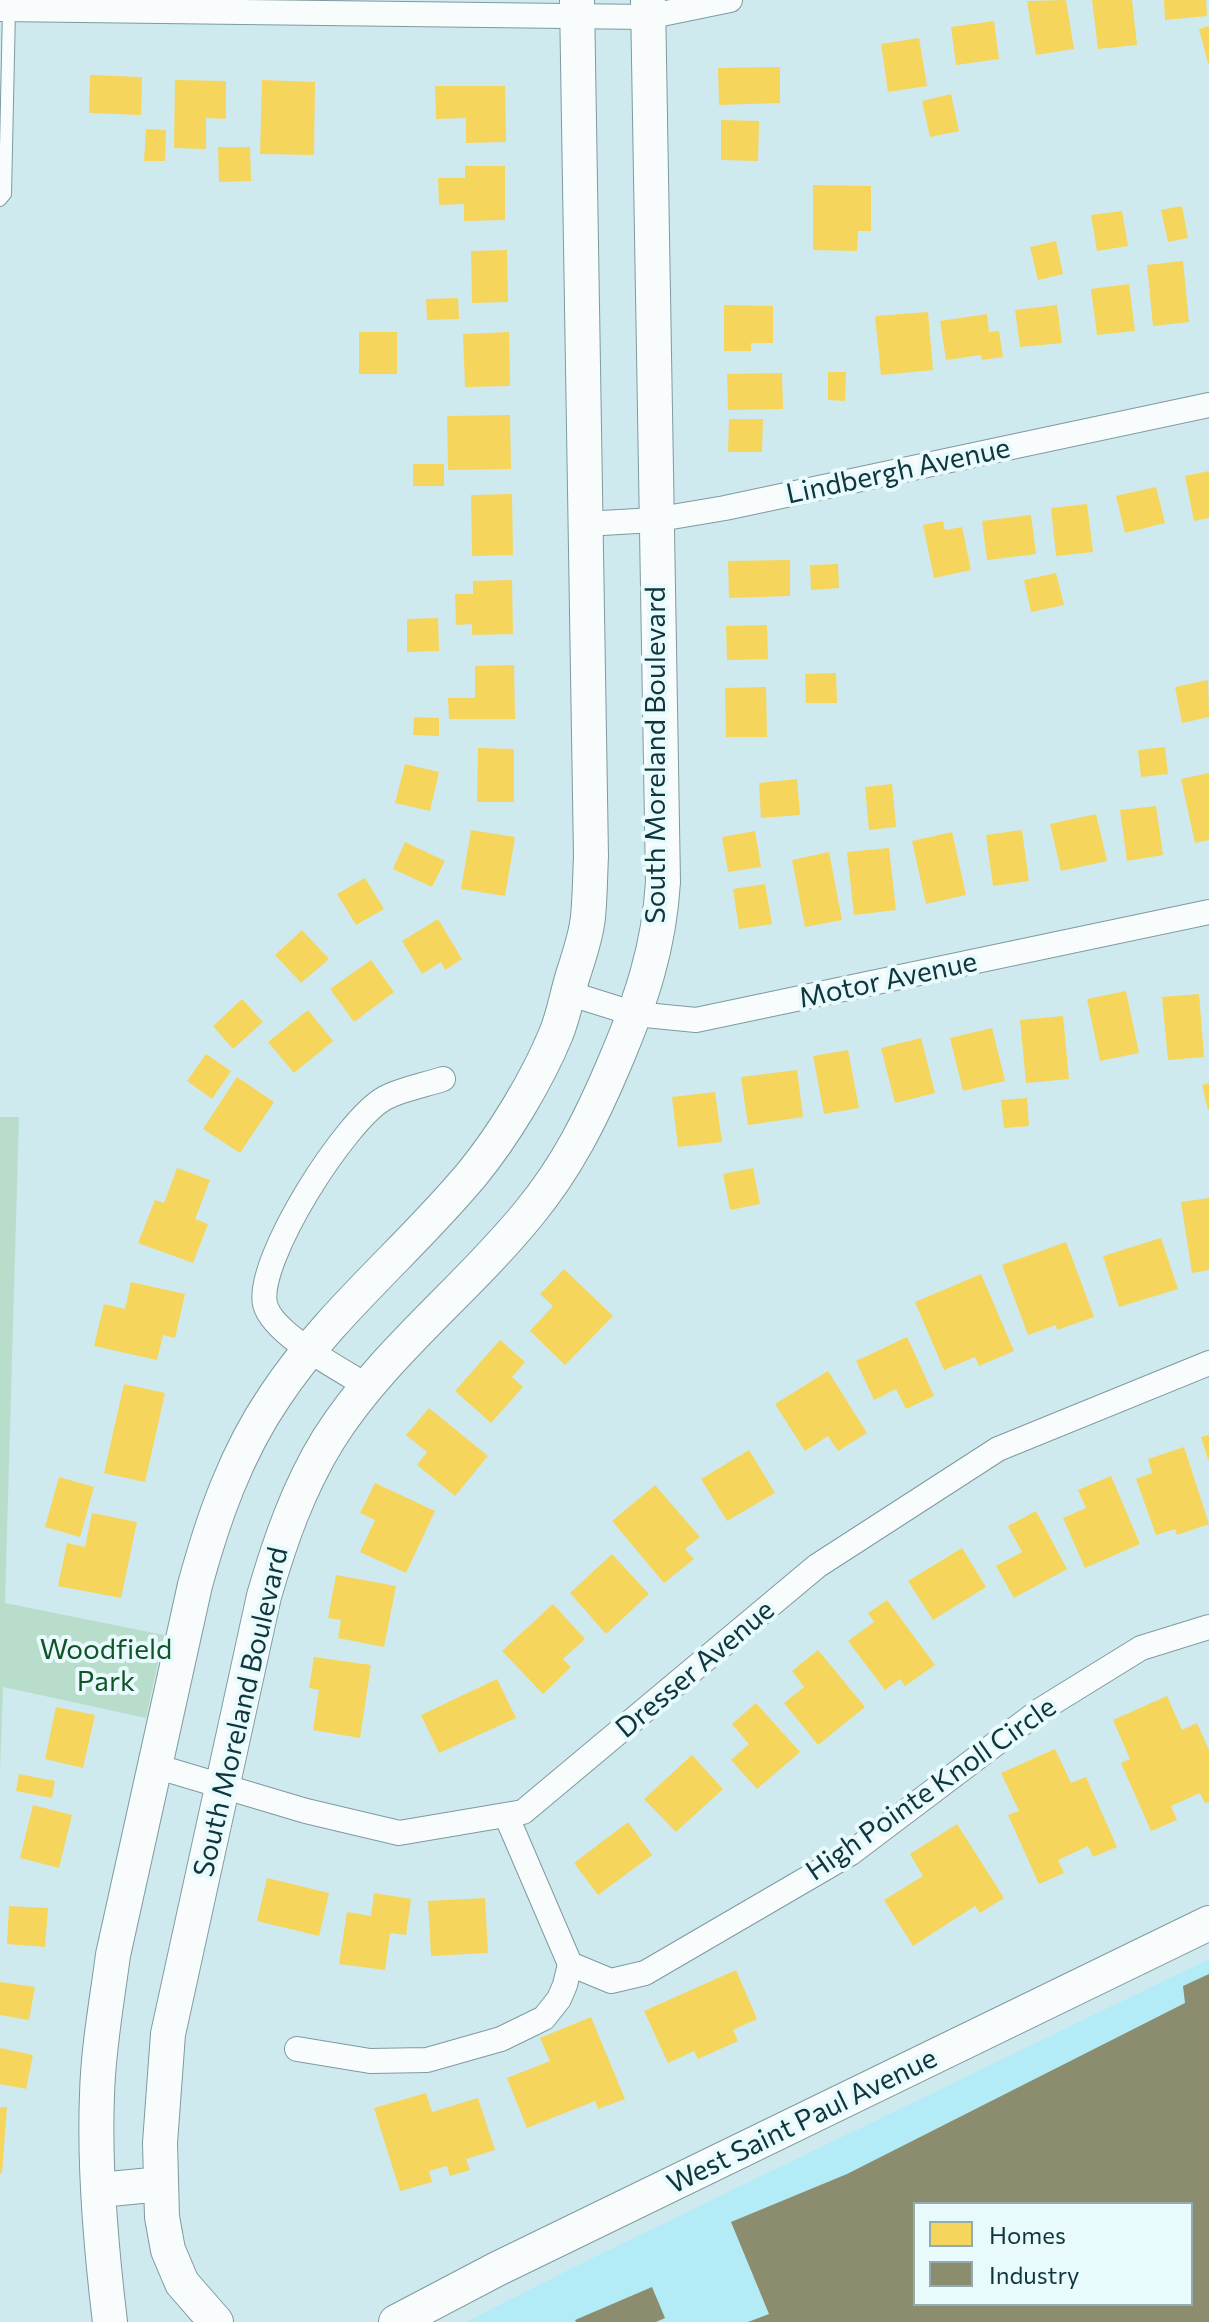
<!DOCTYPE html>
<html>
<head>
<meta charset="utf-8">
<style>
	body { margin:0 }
	#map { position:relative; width:1209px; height:2322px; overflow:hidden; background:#ceeaef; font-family:Commissioner,sans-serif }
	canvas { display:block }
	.legend { position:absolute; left:913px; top:2202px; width:280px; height:104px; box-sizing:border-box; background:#e9fafd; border:2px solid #91acb0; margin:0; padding:10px 14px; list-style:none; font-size:24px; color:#0e363c }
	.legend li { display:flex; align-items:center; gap:16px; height:40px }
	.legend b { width:40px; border:2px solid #91acb0 }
</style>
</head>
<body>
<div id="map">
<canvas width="1209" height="2322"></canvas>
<ul class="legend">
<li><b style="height:22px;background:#f6d55c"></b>Homes</li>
<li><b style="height:22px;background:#8c8c6e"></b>Industry</li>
</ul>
</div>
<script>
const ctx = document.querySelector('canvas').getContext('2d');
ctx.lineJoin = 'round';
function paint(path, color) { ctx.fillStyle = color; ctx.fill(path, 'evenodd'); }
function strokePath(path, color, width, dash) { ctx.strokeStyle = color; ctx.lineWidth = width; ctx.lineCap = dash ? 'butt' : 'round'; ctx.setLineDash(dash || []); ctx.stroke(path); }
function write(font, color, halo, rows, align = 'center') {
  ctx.font = font + ' Commissioner,sans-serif'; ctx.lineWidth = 8; ctx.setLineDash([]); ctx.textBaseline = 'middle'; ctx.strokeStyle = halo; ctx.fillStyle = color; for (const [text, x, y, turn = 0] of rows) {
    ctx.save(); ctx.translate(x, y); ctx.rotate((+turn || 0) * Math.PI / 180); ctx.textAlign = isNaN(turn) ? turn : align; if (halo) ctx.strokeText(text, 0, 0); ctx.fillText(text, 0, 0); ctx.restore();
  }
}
const built = new Path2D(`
	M1209,1959V2322H466L582,2263ZM915,2204H1191V2304H915Z`);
const green = new Path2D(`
	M0,1117H19L5,1603L164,1635L146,1718L3,1687L0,1773Z`);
const homes = new Path2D(`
	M1066,0L1074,49L1036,55L1027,1Z
	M1092,0H1132L1137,45L1098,49Z
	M1164,0H1206L1207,16L1165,20Z
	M994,21L999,59L956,65L951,27Z
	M1209,26V63H1208L1199,29Z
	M919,38L927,86L888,92L881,44Z
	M780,67V103L719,105L718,68Z
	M90,75L142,77L141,115L89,113Z
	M175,80L226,81V119L206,118V149L174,148Z
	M262,80L315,82L314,155L260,154Z
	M435,86H505L506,142L466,143V118L436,119Z
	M951,94L959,131L930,137L922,101Z
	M721,120L759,121L758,161L721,160Z
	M146,129L166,130L165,161H144Z
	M218,147H250L251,181L219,182Z
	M465,166H505V220L464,221V204L439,205L438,178H465Z
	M813,185L871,186V231H858L857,251L813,250Z
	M1182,206L1188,238L1168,242L1161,210Z
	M1122,211L1128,246L1097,251L1091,215Z
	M1056,241L1063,274L1038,280L1030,247Z
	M507,250L508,302L472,303L471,251Z
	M1183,261L1189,322L1153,326L1147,265Z
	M1129,284L1135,331L1097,335L1091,289Z
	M458,298L459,319L427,320L426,299Z
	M724,305L773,306V343H751V351H724Z
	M1057,305L1062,343L1020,347L1015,310Z
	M928,312L933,370L881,375L875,316Z
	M987,314L989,332L999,331L1003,357L982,360L981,355L946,360L940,321Z
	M359,332H397V374H359Z
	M509,332L510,386L465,387L463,334Z
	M828,372H846L845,401L828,400Z
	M782,373L783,409L728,410L727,374Z
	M510,415L511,469L448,470L447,416Z
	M729,419H763L762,452H728Z
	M413,464H444V486H413Z
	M1209,471V518L1194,521L1185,476Z
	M1156,487L1165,523L1125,533L1116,496Z
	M512,494L513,555L472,556L471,495Z
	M1087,504L1093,552L1056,556L1051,508Z
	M1031,515L1036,554L987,560L982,521Z
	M943,521L945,530L962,527L971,570L934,578L923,525Z
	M790,560V596L729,598L728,561Z
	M838,564L839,588L811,590L810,565Z
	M1056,573L1064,605L1031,612L1024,580Z
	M512,580L513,634L472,635V624L456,625L455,594H473V581Z
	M438,618L439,651L407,652V619Z
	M767,625L768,659L727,660L726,626Z
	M514,665L515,719H449L448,698H475V666Z
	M836,673L837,703H806L805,674Z
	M1208,680L1209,717L1182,723L1175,687Z
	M766,687L767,737H726L725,688Z
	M414,717L439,718V736L413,735Z
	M1165,747L1168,774L1141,777L1138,750Z
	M478,748L514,749V802H477Z
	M405,764L439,772L430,811L395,803Z
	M1209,773V840L1195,843L1181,779Z
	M797,779L800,815L761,818L759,783Z
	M892,784L896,827L869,830L865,787Z
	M1156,806L1163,855L1127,861L1120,810Z
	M1096,814L1107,861L1061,871L1050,824Z
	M471,830L515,837L505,896L461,889Z
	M1022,830L1029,881L993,886L986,835Z
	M755,831L761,867L728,872L722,837Z
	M952,832L966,895L926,904L912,841Z
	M405,842L445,861L432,887L393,869Z
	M889,848L896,910L854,915L847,852Z
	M829,852L842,920L805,927L792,860Z
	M365,878L384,909L356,925L337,894Z
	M765,884L772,924L739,929L733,889Z
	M438,919L462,959L445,970L441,962L422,974L402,941Z
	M302,930L329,959L301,983L275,955Z
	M371,960L394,992L354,1022L330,989Z
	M1126,991L1139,1053L1100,1061L1087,999Z
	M1199,994L1204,1057L1168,1060L1162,997Z
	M242,999L263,1022L233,1049L213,1026Z
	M308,1010L333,1041L294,1073L268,1042Z
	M1063,1016L1069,1079L1026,1083L1020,1020Z
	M992,1028L1005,1081L963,1091L950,1038Z
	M921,1038L935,1093L895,1103L881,1048Z
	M848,1050L859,1108L824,1114L813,1056Z
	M206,1054L231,1071L212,1099L187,1081Z
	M797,1070L803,1117L748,1125L741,1077Z
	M237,1077L274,1102L240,1153L203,1129Z
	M1209,1083V1110H1208L1202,1085Z
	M715,1092L722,1142L678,1147L672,1097Z
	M1027,1098L1029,1126L1004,1128L1001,1100Z
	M177,1168L210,1180L195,1219L208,1224L193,1263L138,1243L155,1200L164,1203Z
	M753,1168L760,1204L730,1210L723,1174Z
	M1209,1198V1270L1192,1273L1181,1202Z
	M1161,1238L1178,1289L1119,1307L1103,1256Z
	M1066,1242L1094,1317L1057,1330L1056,1325L1028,1335L1002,1265Z
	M564,1269L613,1316L565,1365L530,1331L553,1306L540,1294Z
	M981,1274L1014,1351L979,1366L975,1357L944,1370L915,1302Z
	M131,1282L185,1294L175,1338L163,1335L157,1360L94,1346L104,1304L125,1309Z
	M907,1337L934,1396L906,1409L896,1389L874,1400L856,1361Z
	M500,1340L525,1362L512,1377L523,1387L491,1423L455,1391Z
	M828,1371L867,1433L838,1451L828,1436L805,1451L775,1404Z
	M124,1384L165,1393L145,1482L104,1473Z
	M429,1408L488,1456L455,1496L417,1465L427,1452L406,1435Z
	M1209,1435V1459H1208L1201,1437Z
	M1184,1447L1209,1524L1177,1535L1175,1529L1156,1535L1136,1479L1152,1473L1148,1459Z
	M749,1450L775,1493L727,1521L701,1479Z
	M1111,1476L1140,1544L1085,1568L1063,1518L1086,1508L1078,1490Z
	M59,1477L94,1487L80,1537L45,1527Z
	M375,1483L435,1511L406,1573L360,1552L375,1520L360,1513Z
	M655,1485L700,1537L685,1549L694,1559L664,1583L612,1521Z
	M1036,1511L1067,1569L1014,1598L996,1566L1022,1552L1008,1526Z
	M92,1513L137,1522L121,1598L58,1586L67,1543L85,1547Z
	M962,1548L986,1587L933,1620L908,1581Z
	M612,1554L649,1594L606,1634L570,1593Z
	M336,1575L396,1586L384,1647L338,1638L341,1620L328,1618Z
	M887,1600L935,1665L905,1686L900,1679L885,1690L848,1641L874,1622L868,1613Z
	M553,1604L585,1639L563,1659L571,1667L543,1694L502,1651Z
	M818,1650L865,1707L818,1745L784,1703L804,1687L792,1671Z
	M314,1657L371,1665L360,1738L313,1730L319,1690L309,1688Z
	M497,1679L516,1718L439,1753L421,1715Z
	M1167,1696L1182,1730L1197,1723L1209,1750V1802L1205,1803L1200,1793L1171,1806L1177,1820L1151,1831L1121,1763L1130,1759L1113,1720Z
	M756,1703L800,1752L757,1789L731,1760L749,1744L732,1724Z
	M56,1707L95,1715L83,1768L45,1759Z
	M1055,1749L1071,1783L1086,1777L1117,1847L1093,1857L1088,1846L1058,1860L1064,1873L1039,1884L1008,1815L1019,1811L1001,1773Z
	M692,1755L723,1789L676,1832L644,1799Z
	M19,1774L55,1781L52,1798L16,1791Z
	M33,1805L72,1815L59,1868L20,1858Z
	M628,1822L652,1855L598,1895L574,1863Z
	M957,1824L1004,1898L980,1913L975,1906L913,1946L884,1900L923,1876L910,1854Z
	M267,1878L329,1893L319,1936L257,1921Z
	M374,1893L411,1899L406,1935L390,1933L385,1970L339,1964L347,1912L371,1916Z
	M485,1898L488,1953L431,1956L428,1901Z
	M9,1906L48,1908L45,1947L7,1944Z
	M736,1970L757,2019L733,2030L738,2041L698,2059L694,2051L668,2063L644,2011Z
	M0,1982L35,1987L29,2020L0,2015Z
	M591,2017L625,2099L598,2109L595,2101L527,2128L507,2078L550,2061L540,2038Z
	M0,2048L33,2055L26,2089L0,2084Z
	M426,2093L432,2112L478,2098L495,2150L466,2159L470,2170L450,2176L447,2166L429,2171L432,2182L400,2191L374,2108Z
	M0,2107H7L2,2173H0Z`);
const industry = new Path2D(`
	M1209,1974V2322H748L769,2314L731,2222L847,2174L1185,2003L1183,1986ZM915,2204H1191V2304H915Z
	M652,2287L665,2318L656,2322H576L575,2320Z`);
const lane = new Path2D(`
	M0,200L5,194L9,9`);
const street = new Path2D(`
	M0,9L647,17L730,0
	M585,524L654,520L725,508L1209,405
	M568,993L635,1014L696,1020L1209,912
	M369,1387C343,1371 272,1334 265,1304C256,1260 346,1119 385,1098C402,1089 425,1085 443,1079
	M155,1766L306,1811L399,1833L523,1812L817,1566L998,1449L1209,1363
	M570,1964L611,1981L645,1973L851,1853L1039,1711L1141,1648L1209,1627
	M297,2049L370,2061L427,2060L501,2039L544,2018L559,1999L565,1985L570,1964L506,1815`);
const secondary = new Path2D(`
	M100,2190L161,2184
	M110,2322C101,2248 94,2170 97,2095C98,2049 107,2001 113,1955L195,1585C213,1519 236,1453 275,1396C330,1313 409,1250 472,1174C504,1135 537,1080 556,1034C564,1015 567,994 573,975C579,956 586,937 588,917C590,897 590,876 591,856L577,0
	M216,2322L182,2283L168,2250L162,2217L160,2143L168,2034L264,1596C280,1541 298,1489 328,1440C382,1354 466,1291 529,1213C567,1167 592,1117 615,1062C641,1001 659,948 663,882L648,0
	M396,2322L497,2269L1209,1923`);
const streetNames = [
	["Lindbergh Avenue",898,471,-12],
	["South Moreland Boulevard",656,755,-90],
	["Motor Avenue",888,980,-12],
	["Dresser Avenue",695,1669,-40],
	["South Moreland Boulevard",241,1712,-77],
	["High Pointe Knoll Circle",931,1789,-35],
	["West Saint Paul Avenue",802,2121,-26]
];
const parkNames = [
	["Woodfield",106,1650],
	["Park",106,1682]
];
paint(built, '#b3ecf6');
paint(green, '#b8decb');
paint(homes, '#f6d55c');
paint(industry, '#8c8c6e');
strokePath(lane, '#7f9a9f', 14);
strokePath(street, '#7f9a9f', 26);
strokePath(secondary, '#7f9a9f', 36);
strokePath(lane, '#f8fcfd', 12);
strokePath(street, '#f8fcfd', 24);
strokePath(secondary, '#f8fcfd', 34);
write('28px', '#0e363c', '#e9fafd', streetNames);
write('28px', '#115427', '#e9fafd', parkNames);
</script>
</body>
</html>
